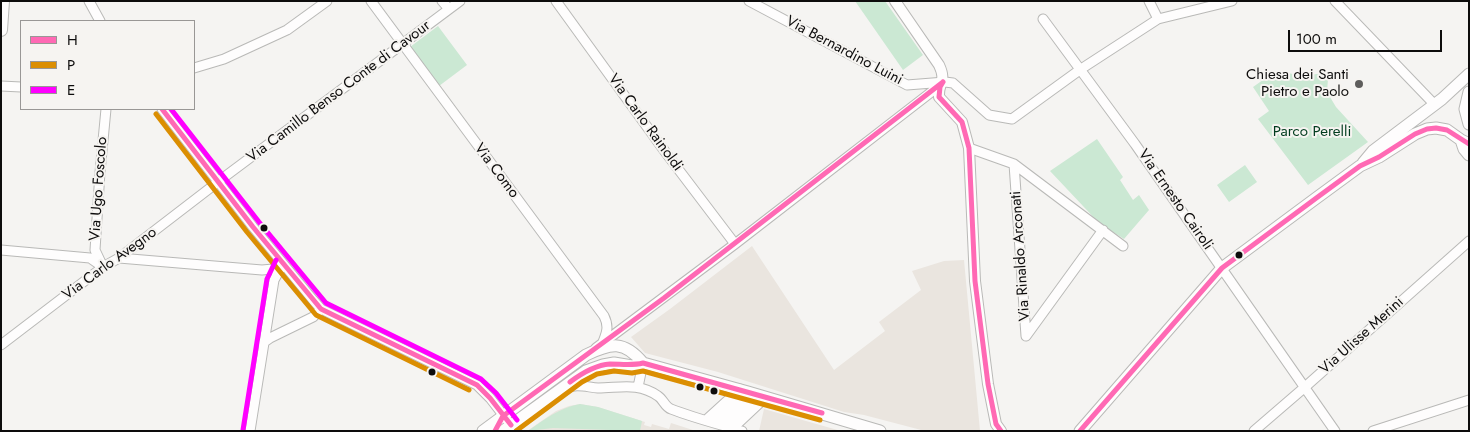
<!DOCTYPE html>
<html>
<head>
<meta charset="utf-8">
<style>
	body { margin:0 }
	#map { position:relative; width:1470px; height:432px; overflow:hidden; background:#f5f4f2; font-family:Jost,sans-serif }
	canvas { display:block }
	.frame { position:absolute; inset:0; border:2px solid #0d0c0c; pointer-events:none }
	.legend { position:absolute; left:20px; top:20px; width:175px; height:90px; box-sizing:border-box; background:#f6f4f1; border:1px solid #999795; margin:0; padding:6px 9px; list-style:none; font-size:15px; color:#0d0c0c }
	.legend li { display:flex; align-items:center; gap:10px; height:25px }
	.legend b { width:25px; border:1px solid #999795 }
	.scale { position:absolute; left:1288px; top:30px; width:154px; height:22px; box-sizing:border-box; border:2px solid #0d0c0c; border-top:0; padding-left:6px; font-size:15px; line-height:18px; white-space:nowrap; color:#0d0c0c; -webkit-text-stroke:4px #f6f4f1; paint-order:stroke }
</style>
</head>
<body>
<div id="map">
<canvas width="1470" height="432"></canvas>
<div class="frame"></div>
<ul class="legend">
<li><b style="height:6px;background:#ff69b4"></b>H</li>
<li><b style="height:6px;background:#db8e02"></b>P</li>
<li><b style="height:6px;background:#f0f"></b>E</li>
</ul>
<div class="scale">100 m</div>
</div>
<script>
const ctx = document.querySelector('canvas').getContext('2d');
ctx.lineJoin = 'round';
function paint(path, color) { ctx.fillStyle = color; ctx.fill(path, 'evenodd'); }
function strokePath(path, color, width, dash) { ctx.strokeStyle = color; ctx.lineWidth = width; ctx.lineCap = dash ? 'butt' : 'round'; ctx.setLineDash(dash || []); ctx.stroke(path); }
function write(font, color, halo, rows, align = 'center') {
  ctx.font = font + ' Jost,sans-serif'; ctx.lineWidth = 4; ctx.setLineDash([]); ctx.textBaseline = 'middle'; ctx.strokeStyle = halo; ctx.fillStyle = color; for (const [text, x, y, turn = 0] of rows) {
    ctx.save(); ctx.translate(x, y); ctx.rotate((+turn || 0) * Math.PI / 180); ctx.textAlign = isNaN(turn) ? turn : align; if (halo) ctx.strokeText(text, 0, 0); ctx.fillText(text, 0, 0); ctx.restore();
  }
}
const built = new Path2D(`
	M752,246L834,370L885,331L879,322L921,290L912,271L944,261L964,260L980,431H925L864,415L844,412L718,372L645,353L631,337L670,309Z
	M580,404L598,407L645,422L644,425L651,427L652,424L669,429L671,423L696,431H527L556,411L569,406Z
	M764,409L841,431H759Z`);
const green = new Path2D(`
	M855,1H885L923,55L903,70Z
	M438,26L467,65L435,89L406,50Z
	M1288,73L1303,76L1317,74L1328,79L1327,92L1336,107L1368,142L1308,185L1258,119L1269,111L1253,87L1270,75Z
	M1097,139L1123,177L1120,180L1133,200L1139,195L1149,210L1124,239L1099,223L1050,171Z
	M1245,165L1257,182L1229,202L1217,185Z
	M580,404L598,407L642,421L640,431L553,428L528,431C545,419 559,408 580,404Z`);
const minor = new Path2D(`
	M89,1L100,21
	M371,1L604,316C609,326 607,332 603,342
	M442,1L449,9
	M556,1L666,153L735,244
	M749,1L907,85L945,82L953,83L989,115L1012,119L1081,69L1158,19L1232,1
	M1149,1L1158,19
	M1335,1L1435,105
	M1043,19L1135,144L1335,431
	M194,68L224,59L287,30L327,1
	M1,86L21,87
	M162,109L253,227L313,300L321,309L477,385L490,398L507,420
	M969,148L1014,164L1123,246
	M1014,164L1026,336
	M1,250L90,258L103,267
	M119,258L262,270L273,269L282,264
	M103,267L95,250L100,172L106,109
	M1026,336L1103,230
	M263,343L270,338L313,317L321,309
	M1,345L103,267L119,258L227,175L460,1
	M596,348L735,244L943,83
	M638,387L643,363
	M564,389C576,383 586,387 598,388C620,388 638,382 658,396C663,399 665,407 671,409C694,418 718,424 742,431
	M706,420L740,389
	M715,423L748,392
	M725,426L757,395
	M733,428L766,397
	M250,431L274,280L283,264
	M1254,431L1305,387L1469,241
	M1373,431L1469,400`);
const tertiary = new Path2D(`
	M895,1L939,65C947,82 938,82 939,97L962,122L969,148L975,281L988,384L996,424L1001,431`);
const secondary = new Path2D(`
	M1469,92L1465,109L1469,124
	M1461,140L1464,149L1469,155
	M1363,163L1373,151L1442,99L1469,74
	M483,431L586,355C611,343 624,340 643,363
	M503,431L586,371L603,365L614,363L632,366L643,363L748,392L880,431
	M1080,431L1222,268L1315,199L1360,166L1379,157L1415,134L1427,129L1436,128L1447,130L1461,140L1469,144`);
const primary = new Path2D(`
	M1,30L3,1`);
const bus1 = new Path2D(`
	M943,82L940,87L939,97L962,122L969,148L975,281L988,384L996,424L1001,431
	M162,109L253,227L321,309L477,385L490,398L511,425
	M570,382C582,373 595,365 610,364C621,364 632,366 643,363L822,413
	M495,431L503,416L664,298L943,82
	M1080,431L1222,268L1315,199L1360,166L1379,157L1415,134L1427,129L1436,128L1447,130L1469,144`);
const bus2 = new Path2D(`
	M156,114L247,232L316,315L469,390
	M516,431L582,382L597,374L614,371L632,373L643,371L820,420`);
const bus3 = new Path2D(`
	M171,109L259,222L326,303L481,379L496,393L517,420
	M243,430L267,279L276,260`);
const markers = [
	[1359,84,5,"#5e5d5c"],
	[264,228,4.5,"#0d0c0c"],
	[1239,255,4.5,"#0d0c0c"],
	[432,372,4.5,"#0d0c0c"],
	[700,387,4.5,"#0d0c0c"],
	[714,391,4.5,"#0d0c0c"]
];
const streetNames = [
	["Via Bernardino Luini",844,51,28],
	["Via Camillo Benso Conte di Cavour",339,92,-37],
	["Via Carlo Rainoldi",645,123,54],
	["Via Como",496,171,53],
	["Via Ugo Foscolo",99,189,-86],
	["Via Ernesto Cairoli",1175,200,55],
	["Via Rinaldo Arconati",1021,256,-94],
	["Via Carlo Avegno",110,264,-36],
	["Via Ulisse Merini",1362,336,-42]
];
const poiNames = [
	["Chiesa dei Santi",1349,75],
	["Pietro e Paolo",1349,92]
];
const parkNames = [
	["Parco Perelli",1312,132]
];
paint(built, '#eae5df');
paint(green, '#cbe8d3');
strokePath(minor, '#b9b9b7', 11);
strokePath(tertiary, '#b9b9b7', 12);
strokePath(secondary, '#b9b9b7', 13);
strokePath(primary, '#b9b9b7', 14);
strokePath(minor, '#fefdfd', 9);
strokePath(tertiary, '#fefdfd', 10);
strokePath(secondary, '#fefdfd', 11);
strokePath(primary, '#fefdfd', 12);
strokePath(bus1, '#ff69b4', 5);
strokePath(bus2, '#db8e02', 5);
strokePath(bus3, '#f0f', 5);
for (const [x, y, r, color] of markers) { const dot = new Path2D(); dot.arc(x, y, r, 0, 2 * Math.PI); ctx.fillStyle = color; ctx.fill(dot); strokePath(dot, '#f6f4f1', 2); }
write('15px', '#0d0c0c', '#f6f4f1', streetNames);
write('15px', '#0d0c0c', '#f6f4f1', poiNames, 'right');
write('15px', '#013c1e', '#f6f4f1', parkNames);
</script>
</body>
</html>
